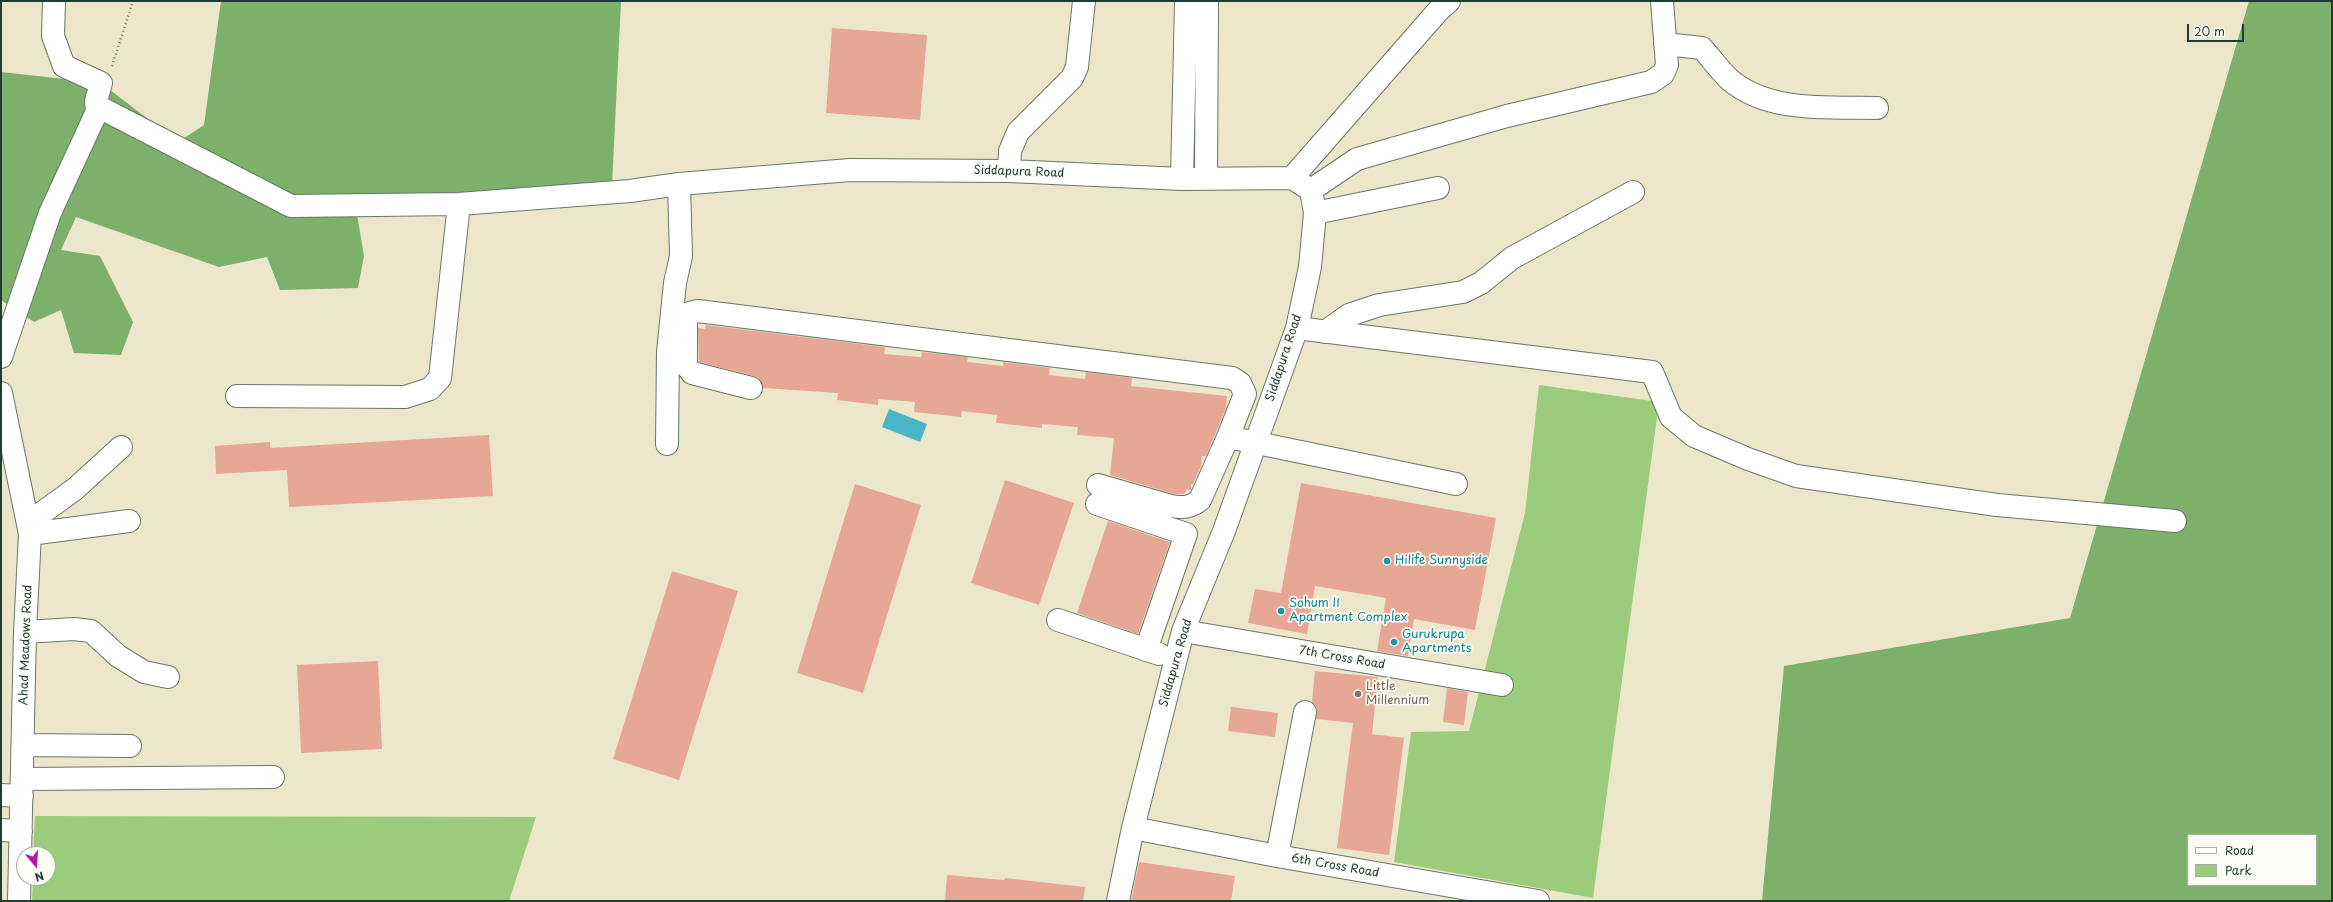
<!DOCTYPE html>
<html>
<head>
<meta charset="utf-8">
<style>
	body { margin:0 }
	#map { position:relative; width:2333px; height:902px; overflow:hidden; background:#ece7ca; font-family:"Playpen Sans",sans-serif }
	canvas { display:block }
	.frame { position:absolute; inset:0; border:2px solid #1f3d34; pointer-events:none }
	.legend { position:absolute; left:2187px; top:834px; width:130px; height:52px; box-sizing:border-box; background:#fdfcf7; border:1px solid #a4b0a9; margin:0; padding:5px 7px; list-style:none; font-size:12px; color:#1f3d34 }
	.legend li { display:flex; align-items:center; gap:8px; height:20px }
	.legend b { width:20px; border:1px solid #a4b0a9 }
	.north { position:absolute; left:16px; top:846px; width:40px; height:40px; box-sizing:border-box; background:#fdfcf7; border:1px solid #a4b0a9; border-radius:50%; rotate:162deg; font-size:11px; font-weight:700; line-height:16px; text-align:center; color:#1f3d34 }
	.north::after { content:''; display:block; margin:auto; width:14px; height:18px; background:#b5179e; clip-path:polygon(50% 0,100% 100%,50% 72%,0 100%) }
	.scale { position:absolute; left:2187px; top:24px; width:57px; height:18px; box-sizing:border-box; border:2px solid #1f3d34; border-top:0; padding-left:5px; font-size:12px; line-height:14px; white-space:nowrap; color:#1f3d34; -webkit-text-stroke:3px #fdfcf7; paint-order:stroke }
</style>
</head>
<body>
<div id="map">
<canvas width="2333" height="902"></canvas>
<div class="frame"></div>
<ul class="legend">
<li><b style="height:5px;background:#fff"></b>Road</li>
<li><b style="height:11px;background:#9bcc7b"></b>Park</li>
</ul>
<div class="north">N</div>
<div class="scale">20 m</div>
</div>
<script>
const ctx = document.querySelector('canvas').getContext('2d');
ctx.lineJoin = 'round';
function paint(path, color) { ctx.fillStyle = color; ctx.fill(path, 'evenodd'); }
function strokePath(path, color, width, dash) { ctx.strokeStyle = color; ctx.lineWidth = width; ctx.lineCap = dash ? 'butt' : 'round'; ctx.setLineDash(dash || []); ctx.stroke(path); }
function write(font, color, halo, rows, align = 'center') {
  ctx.font = font + ' "Playpen Sans",sans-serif'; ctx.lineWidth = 3.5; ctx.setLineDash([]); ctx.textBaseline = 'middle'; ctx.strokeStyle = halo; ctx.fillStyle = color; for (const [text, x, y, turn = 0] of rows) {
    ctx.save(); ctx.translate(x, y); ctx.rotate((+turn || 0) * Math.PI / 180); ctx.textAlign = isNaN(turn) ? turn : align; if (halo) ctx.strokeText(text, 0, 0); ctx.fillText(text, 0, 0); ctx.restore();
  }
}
const green = new Path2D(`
	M1539,385L1659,402L1593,898L1394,862L1411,732L1469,731L1525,513Z
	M35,816L536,817L509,901H32L33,878H48V854H33Z`);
const forest = new Path2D(`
	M221,1H621L612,185L357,214L364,256L358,288L280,290L267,257L219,267L76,217L61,250L100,256L133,322L121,355L74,353L61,310L34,322L1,300V72L101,83L178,142L204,125Z
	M2249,1H2332V901H1762L1784,666L2070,618ZM2188,835H2316V885H2188Z`);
const water = new Path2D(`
	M889,409L927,424L920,442L882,427Z`);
const building = new Path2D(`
	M832,28L927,35L920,120L826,113Z
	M706,325L885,347L884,354L921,357L922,352L968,357L967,362L1003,366V362L1050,368L1049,375L1085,379L1086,372L1132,378L1131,386L1227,396L1226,408L1206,456H1202L1201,466L1193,484H1191V490L1187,489L1184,494H1174L1110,475L1114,438L1077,435L1078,427L1042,424V428L996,423L997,415L962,411L961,417L914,412L915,402L878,399V405L837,400L838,393L763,388L758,377L699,362L698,328L705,329Z
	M489,435L493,496L289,507L287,470L216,474L215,446L270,442V448Z
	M1005,480L1074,503L1039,605L971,583Z
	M1301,483L1496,518L1475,630L1414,619L1408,656L1377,651L1386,598L1315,586L1307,634L1248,623L1255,589L1281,593Z
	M855,484L921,505L863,693L797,673Z
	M1108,521L1170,542L1138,634L1077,613Z
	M672,571L738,591L679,780L613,759Z
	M378,661L382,749L301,753L297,665Z
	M1315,671L1378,677L1372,734L1404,738L1389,855L1337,848L1353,723L1316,719L1317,708L1312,702Z
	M1447,688L1468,692L1464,725L1443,722Z
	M1231,707L1278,713L1275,737L1228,731Z
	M1139,862L1235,876L1231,901H1131Z
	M947,875L1004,880L1005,878L1085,887L1083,901H945Z`);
const path = new Path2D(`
	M112,66L133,1`);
const minor = new Path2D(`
	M54,1L53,36L64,66L101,83L96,101L97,110
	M1665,44L1702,48C1711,58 1720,71 1730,80C1769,113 1829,107 1877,108
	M1009,171L1010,151L1018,132L1072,78L1077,67L1084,1
	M1206,178L1207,1
	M1292,178L1438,11L1449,1
	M1182,179L1186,1
	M1311,190L1357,159L1507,116L1651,82L1663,74L1667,65L1662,1
	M1315,213L1438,188
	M1297,328L1652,372L1671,417L1694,436L1748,459L1796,476L1997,505L2175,521
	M1325,332L1349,315L1379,305L1463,292L1481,283L1512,258L1633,192
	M1,357L50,213L99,107L291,206L459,204L630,191L679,184L850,170L1009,171L1182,179L1292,178L1311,190L1315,213L1310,267L1297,328L1224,531L1183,631L1133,828L1118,901
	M751,388L692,373L686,365V317L690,313L698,311L1232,378L1240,383L1245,394L1228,437L1456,484
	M1,393L30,534L25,632L19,901
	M237,396L405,397L430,389L440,378L459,204
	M667,444L668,352L675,283L681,256L679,184
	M1098,485L1171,506C1183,508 1190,508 1200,500L1228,437
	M1097,504L1186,534L1146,650
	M28,523L75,489L121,447
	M30,534L129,521
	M1058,620L1159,654
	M1183,631L1502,685
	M25,632L74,629L91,631L118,656L144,672L168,677
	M23,745L130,746
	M23,779L273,777
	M1,795L22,796
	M1133,828L1277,856L1538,901
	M1,830L21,831
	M1277,856L1305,712`);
const markers = [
	[1387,561,4,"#0f9aa8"],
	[1281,611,4,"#0f9aa8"],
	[1394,642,4,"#0f9aa8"],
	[1358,694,4,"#8d6e63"]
];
const streetNames = [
	["Siddapura Road",1019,172,2],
	["Siddapura Road",1284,358,-72],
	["Ahad Meadows Road",26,645,-88],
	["7th Cross Road",1342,658,10],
	["Siddapura Road",1176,663,-74],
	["6th Cross Road",1335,866,10]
];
const cultureNames = [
	["Hilife Sunnyside",1395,561],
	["Sohum II",1289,604],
	["Apartment Complex",1289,618],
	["Gurukrupa",1402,635],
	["Apartments",1402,649]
];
const educationNames = [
	["Little",1366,687],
	["Millennium",1366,701]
];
paint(green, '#9bcc7b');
paint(forest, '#7cb06b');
paint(water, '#4bb5c8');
paint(building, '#e6a894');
strokePath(minor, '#677868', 24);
strokePath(path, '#677868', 2.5, [1, 3]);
strokePath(minor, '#fff', 22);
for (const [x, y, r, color] of markers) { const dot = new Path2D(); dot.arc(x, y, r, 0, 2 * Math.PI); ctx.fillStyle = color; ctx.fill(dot); strokePath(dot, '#fdfcf7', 1.5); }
write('12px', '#1f3d34', '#fdfcf7', streetNames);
write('12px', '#0d838f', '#fdfcf7', cultureNames, 'left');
write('12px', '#785e54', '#fdfcf7', educationNames, 'left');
</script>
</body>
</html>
